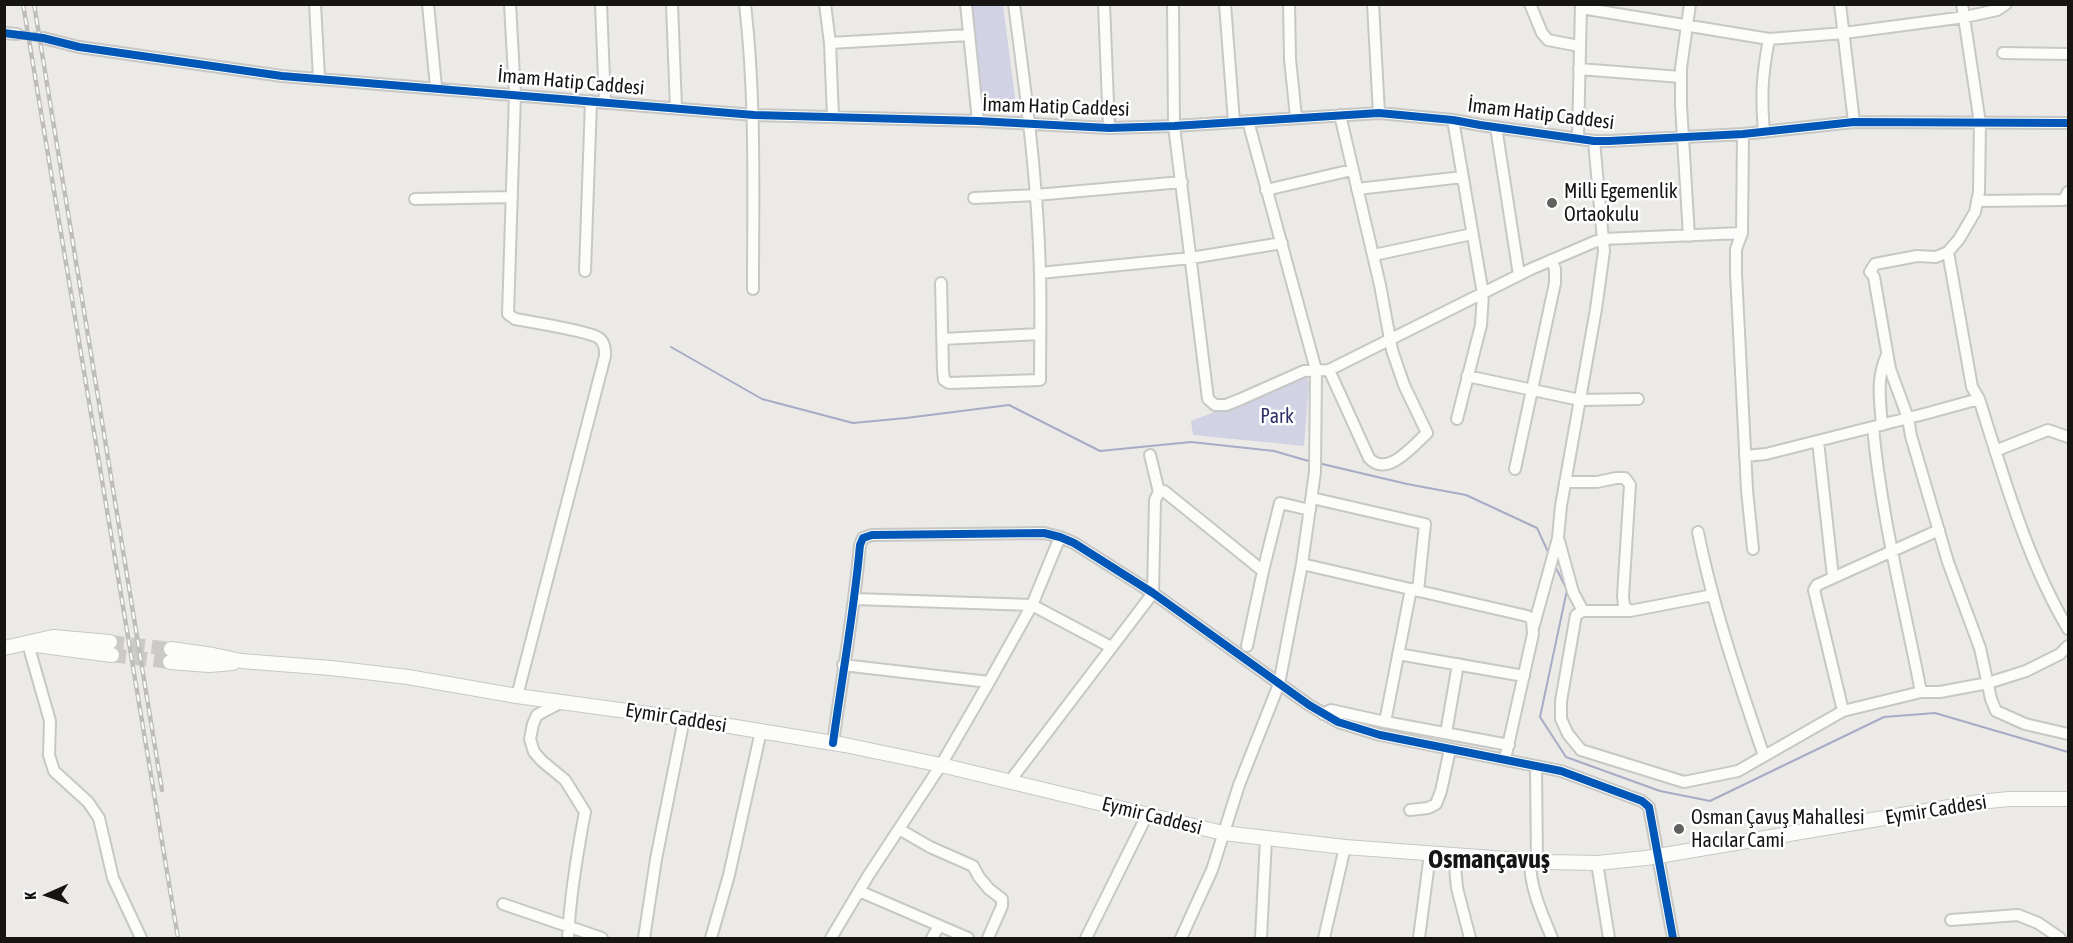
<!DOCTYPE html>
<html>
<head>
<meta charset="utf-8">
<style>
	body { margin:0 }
	#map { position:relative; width:2073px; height:943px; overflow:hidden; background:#ebeae7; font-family:"Asap Condensed",sans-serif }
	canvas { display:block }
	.frame { position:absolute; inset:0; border:6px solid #161514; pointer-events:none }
	.north { position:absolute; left:18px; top:865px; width:60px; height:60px; -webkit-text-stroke:4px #fff; paint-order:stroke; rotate:267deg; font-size:16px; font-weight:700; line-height:24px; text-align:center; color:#161514 }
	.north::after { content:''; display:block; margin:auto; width:21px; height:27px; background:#161514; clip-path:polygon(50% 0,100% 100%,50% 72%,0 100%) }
</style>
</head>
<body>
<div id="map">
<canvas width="2073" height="943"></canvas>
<div class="frame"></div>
<div class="north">K</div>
</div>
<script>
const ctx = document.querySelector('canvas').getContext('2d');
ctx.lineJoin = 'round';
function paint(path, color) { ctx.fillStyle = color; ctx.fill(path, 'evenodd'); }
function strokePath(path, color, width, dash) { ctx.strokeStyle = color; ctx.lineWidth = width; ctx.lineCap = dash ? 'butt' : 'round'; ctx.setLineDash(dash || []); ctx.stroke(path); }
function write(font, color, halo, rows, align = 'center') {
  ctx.font = font + ' "Asap Condensed",sans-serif'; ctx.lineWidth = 5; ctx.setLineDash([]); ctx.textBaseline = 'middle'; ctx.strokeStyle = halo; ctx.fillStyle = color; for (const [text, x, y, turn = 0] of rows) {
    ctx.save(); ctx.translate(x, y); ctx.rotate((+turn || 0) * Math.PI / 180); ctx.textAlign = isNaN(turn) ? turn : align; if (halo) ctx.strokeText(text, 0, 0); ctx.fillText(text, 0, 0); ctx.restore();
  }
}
const green = new Path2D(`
	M971,5H1003L1017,112L985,113L981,111Z
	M1307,376L1309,384L1304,446L1193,435L1191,421Z`);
const stream = new Path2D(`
	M671,347L762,399L853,423L906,418L1009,405L1100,451L1191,442L1274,451L1312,462
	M1318,463L1407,484L1466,495L1537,528L1549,554
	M1554,564L1567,590L1540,717L1566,757L1660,791L1710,801L1884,717L1935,713L2068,752`);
const minorTunnel = new Path2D(`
	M17,34L43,38`);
const majorTunnel = new Path2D(`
	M110,642L171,649
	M112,655L170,662`);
const minor = new Path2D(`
	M315,4L319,78
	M428,4L436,87
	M510,4L515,94L508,314L515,319C531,322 589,331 599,338C605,343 605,349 605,356L517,696
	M601,4L605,103
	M672,4L676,108
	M745,4C756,99 753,194 753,289
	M825,4L830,43L833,117
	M966,4L978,121
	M1104,4L1109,128
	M1173,4L1174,126L1207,391L1208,399L1215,405H1226L1241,399L1304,371L1329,370L1531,269L1594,242L1603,239L1742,233
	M1225,4L1234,122
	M1289,4L1290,59L1296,117
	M1373,4L1379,113
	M1530,4L1542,33L1548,40L1579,46
	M1840,4L1854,122
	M1962,4L1980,123L1979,192L1975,212L1959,239L1948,252L1936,257L1917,256L1875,264L1870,272L1874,277L1890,369L1908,418L1911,436L1948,562L1980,648L1991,699L1996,711L2025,724L2068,734
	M1581,8L1769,39L1844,33L1965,17L1997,10L2006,4
	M4,33L17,34
	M43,38L79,47L282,76L754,115L978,121L1109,128L1174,126L1379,113L1453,120L1480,125L1594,141H1609L1743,134L1854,122L2068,123
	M830,43L969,35
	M2003,53L2068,54
	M1579,69L1681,77
	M1453,120L1483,294L1481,325L1457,419
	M1496,127L1519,275
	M1764,132C1761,96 1762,75 1769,39
	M1743,134L1742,233L1736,249V273L1747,490L1753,549
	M1578,138L1581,4
	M1357,189L1463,177
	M1266,190L1352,170
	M974,198L1036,195L1182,182
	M415,199L512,197
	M1977,201L2064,200L2068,192
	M1689,236L1681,105V68L1690,4
	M1948,252L1972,387L1979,399C2004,477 2026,558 2068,629
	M1374,255L1472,234
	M585,271L591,101
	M1040,273L1191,258L1282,243
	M941,283L943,370L944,380L949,383L1040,380C1040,345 1041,310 1040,275C1038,184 1026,94 1014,4
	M942,339L1040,334
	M1329,370L1369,458C1387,478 1413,446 1427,433L1404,385L1392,350L1380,285L1340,115
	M1467,376L1580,400L1638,399
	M1882,425C1880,400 1876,378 1887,355
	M1873,427C1881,516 1904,604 1921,692
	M1818,441L1833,577
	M1995,451L2048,430L2068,437
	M1150,455L1159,492
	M1745,456L1766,454L1928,413L1979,399
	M1515,469L1555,283V269L1551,260
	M1565,482H1597L1616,478H1625L1630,485L1623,596L1624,606L1630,611L1713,595
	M1312,498L1425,524L1418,591
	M1698,532C1713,607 1739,683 1764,756
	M1559,541L1573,592L1583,611H1630
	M1302,564L1527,616L1532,619L1533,634L1505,759
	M855,599L1032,605L1111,647
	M1583,611L1576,615L1561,701V719L1568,734L1581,750L1684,782L1738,771L1843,711L1921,692H1940L1988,683L2026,671L2060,654L2068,646
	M1534,625L1558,538L1561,506L1596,309L1604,251L1594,141
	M28,644L50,721L49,755L54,771L88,802L99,818L113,878L141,938
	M1247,646L1263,571L1280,503L1310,510
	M1398,654L1524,676
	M843,665L989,682
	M562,702L537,715L533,724L530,739L534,752L542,761L565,780L585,812C577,854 570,895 568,938
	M1843,711L1814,590L1817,585L1939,530
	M1323,714L1331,710L1385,722L1509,745
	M1385,722L1411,589
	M1446,733L1458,664
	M833,743C842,677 854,612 860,545L863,538L872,535L1044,533L1060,537L1074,543L1153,593L1309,705L1338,722L1380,735L1561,771L1642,801L1649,807L1673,938
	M1536,767L1537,862
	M1010,781L1153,593L1155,500L1159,492L1164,491L1263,571
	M1410,810L1428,808L1436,804L1441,791L1450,749
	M899,829L930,847L973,866L979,877L989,889L1002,899V906L988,938
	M1454,856L1457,888L1470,938
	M1530,861C1530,888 1542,914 1552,938
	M1597,863L1609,938
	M859,891L968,938
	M503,904L602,938
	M1951,920L2018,915L2038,923L2060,938
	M644,938L656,859L684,719
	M711,938L729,875L761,731
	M831,938L868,876L941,765L989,682L1032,605L1060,537
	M932,938L939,926
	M1086,938L1147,815
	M1181,938L1212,870L1239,785L1279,684L1302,564L1315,472L1316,370L1248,121
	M1261,938L1266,839
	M1324,938L1345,847
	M1419,938L1430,854`);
const major = new Path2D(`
	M36,645L112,655
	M4,648L53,637L110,642
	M171,649L213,655L241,661L331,668L408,677L517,696L693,720L845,745L941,765L1223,833L1345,847L1547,862L1597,863L1646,858L1979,802L2009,799H2068
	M170,662L209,665L233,663`);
const rail = new Path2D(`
	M23,4L178,938
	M34,4L162,790`);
const cycleway = new Path2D(`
	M4,33L43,38L79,47L282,76L754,115L978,121L1109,128L1174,126L1379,113L1453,120L1480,125L1594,141H1609L1743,134L1854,122L2068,123
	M833,743C842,677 854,612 860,545L863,538L872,535L1044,533L1060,537L1074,543L1153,593L1309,705L1338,722L1380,735L1561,771L1642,801L1649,807L1673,938`);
const markers = [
	[1552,203,6,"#61605e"],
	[1679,829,6,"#61605e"]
];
const streetNames = [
	["İmam Hatip Caddesi",571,82,5],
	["İmam Hatip Caddesi",1056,107,2],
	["İmam Hatip Caddesi",1541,114,7],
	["Eymir Caddesi",676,718,9],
	["Eymir Caddesi",1936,810,-9],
	["Eymir Caddesi",1152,816,14]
];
const poiNames = [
	["Milli Egemenlik",1564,192],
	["Ortaokulu",1564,215],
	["Osman Çavuş Mahallesi",1691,818],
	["Hacılar Cami",1691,841]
];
const parkNames = [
	["Park",1277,417]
];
const districtNames = [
	["Osmançavuş",1489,860]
];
paint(green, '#d1d3e4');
strokePath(stream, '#a6abc6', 2);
strokePath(minorTunnel, '#cbcac7', 10, [10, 5]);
strokePath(majorTunnel, '#cbcac7', 14, [14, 7]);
strokePath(minor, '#c7c7c5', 14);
strokePath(major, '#c7c7c5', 16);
strokePath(minor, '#fcfcfb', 10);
strokePath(major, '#fcfcfb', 14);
strokePath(rail, '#bebdbc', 4.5);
strokePath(rail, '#fff', 2, [7]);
strokePath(cycleway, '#0057b8', 8);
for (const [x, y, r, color] of markers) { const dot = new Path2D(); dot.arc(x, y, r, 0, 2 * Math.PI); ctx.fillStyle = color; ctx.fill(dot); strokePath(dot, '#fff', 2); }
write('20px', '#161514', '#fff', streetNames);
write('20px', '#161514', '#fff', poiNames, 'left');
write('20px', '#2e3266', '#fff', parkNames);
write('bold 26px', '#161514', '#fff', districtNames);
</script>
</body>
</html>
